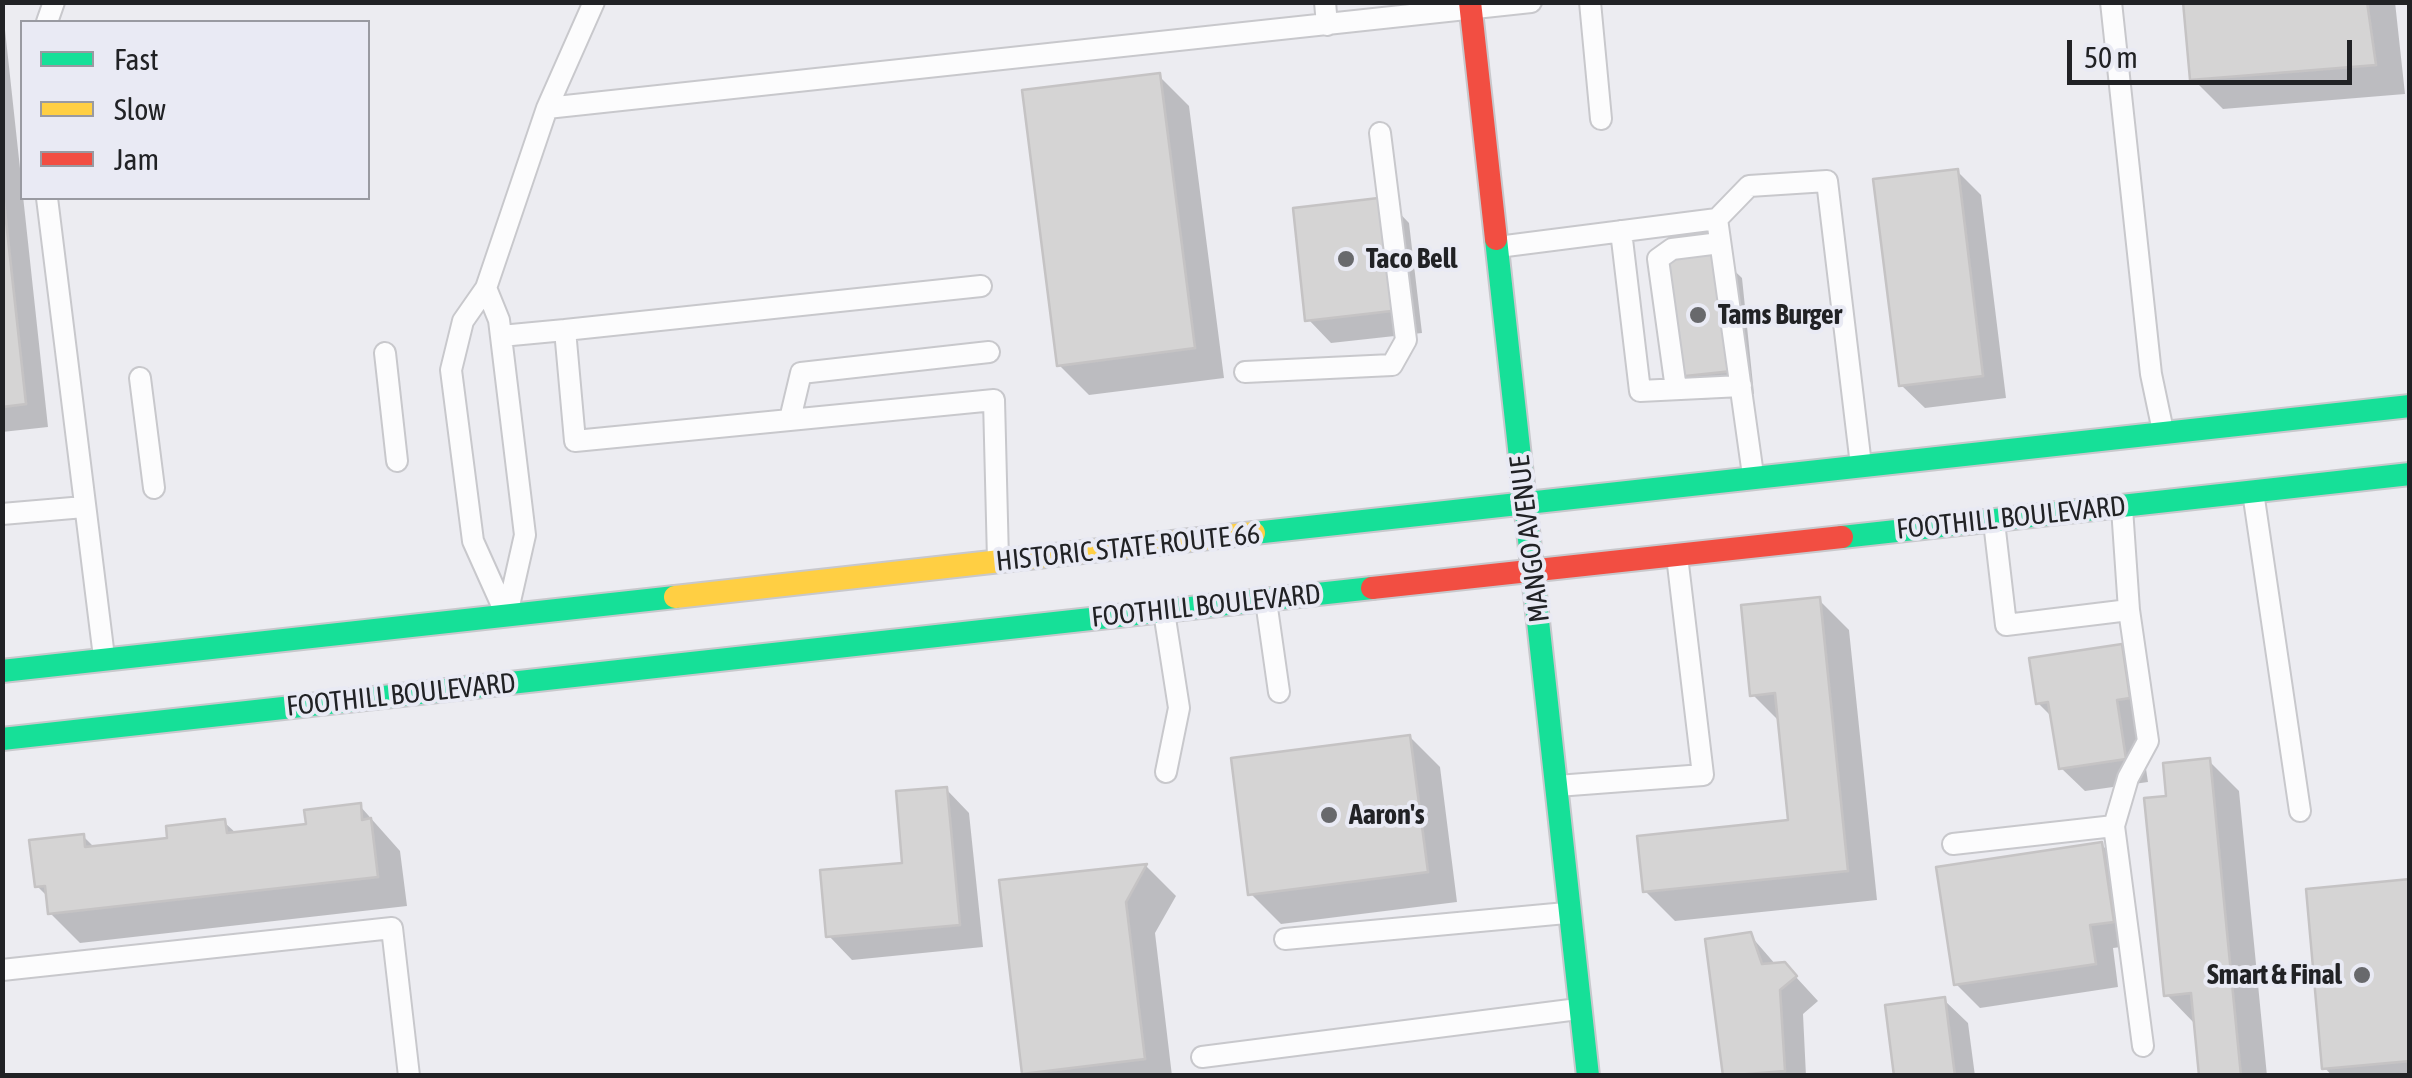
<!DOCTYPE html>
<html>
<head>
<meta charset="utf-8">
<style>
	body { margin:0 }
	#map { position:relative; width:2412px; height:1078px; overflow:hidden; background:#ececf1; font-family:"Asap Condensed",sans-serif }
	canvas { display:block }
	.frame { position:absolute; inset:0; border:5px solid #212225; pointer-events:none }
	.legend { position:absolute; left:20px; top:20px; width:350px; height:180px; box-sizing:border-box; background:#e9eaf4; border:2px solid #999aa1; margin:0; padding:12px 18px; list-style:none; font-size:30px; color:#212225 }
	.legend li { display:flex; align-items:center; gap:20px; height:50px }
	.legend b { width:50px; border:2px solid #999aa1 }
	.scale { position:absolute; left:2067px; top:40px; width:285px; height:45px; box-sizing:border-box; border:5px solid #212225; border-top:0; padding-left:12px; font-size:30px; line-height:35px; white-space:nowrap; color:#212225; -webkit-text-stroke:8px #e9eaf4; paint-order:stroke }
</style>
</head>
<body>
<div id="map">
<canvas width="2412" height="1078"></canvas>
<div class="frame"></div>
<ul class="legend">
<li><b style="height:12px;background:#16e098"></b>Fast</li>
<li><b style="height:12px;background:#ffcf43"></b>Slow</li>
<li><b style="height:12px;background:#f24e42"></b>Jam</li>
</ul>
<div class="scale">50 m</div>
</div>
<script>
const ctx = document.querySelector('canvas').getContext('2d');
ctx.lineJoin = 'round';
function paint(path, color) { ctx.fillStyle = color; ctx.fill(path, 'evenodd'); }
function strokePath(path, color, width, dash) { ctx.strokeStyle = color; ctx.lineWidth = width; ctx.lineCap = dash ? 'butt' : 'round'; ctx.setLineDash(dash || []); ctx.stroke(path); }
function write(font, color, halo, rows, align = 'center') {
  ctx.font = font + ' "Asap Condensed",sans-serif'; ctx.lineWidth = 8; ctx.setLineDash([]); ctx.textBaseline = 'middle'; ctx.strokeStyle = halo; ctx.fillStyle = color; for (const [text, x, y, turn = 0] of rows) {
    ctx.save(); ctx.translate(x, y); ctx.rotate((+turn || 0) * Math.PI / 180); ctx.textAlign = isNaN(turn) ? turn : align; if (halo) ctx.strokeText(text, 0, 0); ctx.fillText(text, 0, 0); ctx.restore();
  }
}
const shadow = new Path2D(`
	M2,2L48,427L2,432Z
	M2186,2H2395L2405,94L2223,109L2193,79Z
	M1159,76L1189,106L1224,378L1089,395L1059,365Z
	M1957,171L1981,195L2006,398L1925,408L1901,385Z
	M1386,199L1409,223L1422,333L1331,343L1308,319Z
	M1718,255L1742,278L1754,394L1702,400L1679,376Z
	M1819,600L1849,630L1877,900L1675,921L1645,891L1791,823L1780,722L1753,695Z
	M2121,647L2145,670L2139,723L2148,782L2085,791L2061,768L2053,718L2038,703Z
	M1410,737L1440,767L1457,902L1281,924L1251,894Z
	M2209,761L2239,791L2267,1076H2201L2196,1025L2167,995L2169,798Z
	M946,789L969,813L983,947L852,960L829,936L905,865Z
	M360,806L400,851L407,906L80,943L50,913L49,898L37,886L83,836L95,848L170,840L224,822L237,834L309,826Z
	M2102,845L2125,868L2137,945L2113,948L2118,987L1980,1008L1956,984Z
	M1146,866L1176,896L1155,933L1172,1076H1027L1002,883Z
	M2410,882V1076H2332L2325,1068Z
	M1750,935L1776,965L1784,964L1818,1001L1803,1014L1806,1076H1726Z
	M1944,1000L1968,1023L1975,1076H1897Z`);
const building = new Path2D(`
	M2183,2H2367L2376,65L2190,80Z
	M1160,73L1195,348L1057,366L1022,90Z
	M1958,169L1983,376L1899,386L1873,179Z
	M2,184L26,404L2,407Z
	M1387,197L1400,310L1305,321L1293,208Z
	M1719,252L1732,371L1676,377L1663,258Z
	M1820,597L1848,871L1643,892L1637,836L1788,820L1775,693L1750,696L1741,605Z
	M2122,644L2130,698L2117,700L2126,759L2059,769L2048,702L2036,704L2029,658Z
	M1410,735L1428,872L1248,895L1231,758Z
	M2210,758L2241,1076H2199L2191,993L2164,996L2144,798L2166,796L2163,763Z
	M947,787L960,925L826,937L820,870L902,863L896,791Z
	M361,803L362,820L371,818L378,877L48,914L45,886L35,887L29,840L84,834L85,847L167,838L166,826L225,819L227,833L306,824L304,810Z
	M2102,842L2114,922L2090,925L2096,964L1954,985L1936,867Z
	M1147,864L1126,902L1145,1059L1022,1074L999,880Z
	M2410,879V1061L2322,1069L2306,889Z
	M1751,932L1762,964L1785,962L1797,976L1780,990L1785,1071L1723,1076L1705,939Z
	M1945,997L1955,1076H1894L1885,1005Z`);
const lane = new Path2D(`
	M1325,2L1327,25
	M1590,2L1601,119
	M2111,2L2151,374L2163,431
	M47,22L54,2
	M547,108L1531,2
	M47,198L104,657
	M1717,219L1753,475
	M1621,231L1640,391L1741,386
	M1498,247L1717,219L1749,186L1827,181L1861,465
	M486,288L499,320L525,535L508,610
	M565,330L981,286
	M501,336L565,330L575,441L994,400L998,560
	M385,353L397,461
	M1245,372L1392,365L1406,340L1380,133
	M140,378L154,488
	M1676,389L1658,259L1672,249L1720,243
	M790,419L801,373L989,352
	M2253,492L2300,811
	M2,514L84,507
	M1994,522L2006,625L2129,610L2122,508
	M1266,601L1279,692
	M504,610L473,541L451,370L463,321L486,288L547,108L594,2
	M1164,612L1179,708L1166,772
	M1557,786L1703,775L1677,556
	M2114,826L2143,1046
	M1953,844L2114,826L2128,778L2148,741L2129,610
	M1285,939L1566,913
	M2,970L392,928L409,1076
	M1202,1057L1578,1009`);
const fast = new Path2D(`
	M1496,239L1588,1076
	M1254,533L2410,406
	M1842,537L2410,474
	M2,671L675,597
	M2,739L1372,588`);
const slow = new Path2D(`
	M675,597L1254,533`);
const jam = new Path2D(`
	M1470,2L1496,239
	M1372,588L1842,537`);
const markers = [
	[1346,259,10,"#68696c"],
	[1698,315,10,"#68696c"],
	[1329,815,10,"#68696c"],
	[2362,975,10,"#68696c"]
];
const poiNames = [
	["Taco Bell",1366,259],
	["Tams Burger",1718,315],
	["Aaron's",1349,815],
	["Smart & Final",2342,975,"right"]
];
const streetNames = [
	["FOOTHILL BOULEVARD",2011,518,-6],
	["MANGO AVENUE",1530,539,-97],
	["HISTORIC STATE ROUTE 66",1128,548,-6],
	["FOOTHILL BOULEVARD",1206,606,-6],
	["FOOTHILL BOULEVARD",401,695,-6]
];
paint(shadow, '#0003');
paint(building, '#d5d4d4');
strokePath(building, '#c5c3c4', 2.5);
strokePath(lane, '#c8c8cc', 24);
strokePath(fast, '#c8c8cc', 26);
strokePath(slow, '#c8c8cc', 26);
strokePath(jam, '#c8c8cc', 26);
strokePath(lane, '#fcfcfd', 20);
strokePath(fast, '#16e098', 22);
strokePath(slow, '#ffcf43', 22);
strokePath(jam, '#f24e42', 22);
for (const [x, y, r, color] of markers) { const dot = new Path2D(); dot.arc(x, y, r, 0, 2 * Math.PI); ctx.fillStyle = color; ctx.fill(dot); strokePath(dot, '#e9eaf4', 4); }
write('bold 28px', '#212225', '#e9eaf4', poiNames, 'left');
write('28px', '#212225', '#e9eaf4', streetNames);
</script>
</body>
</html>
